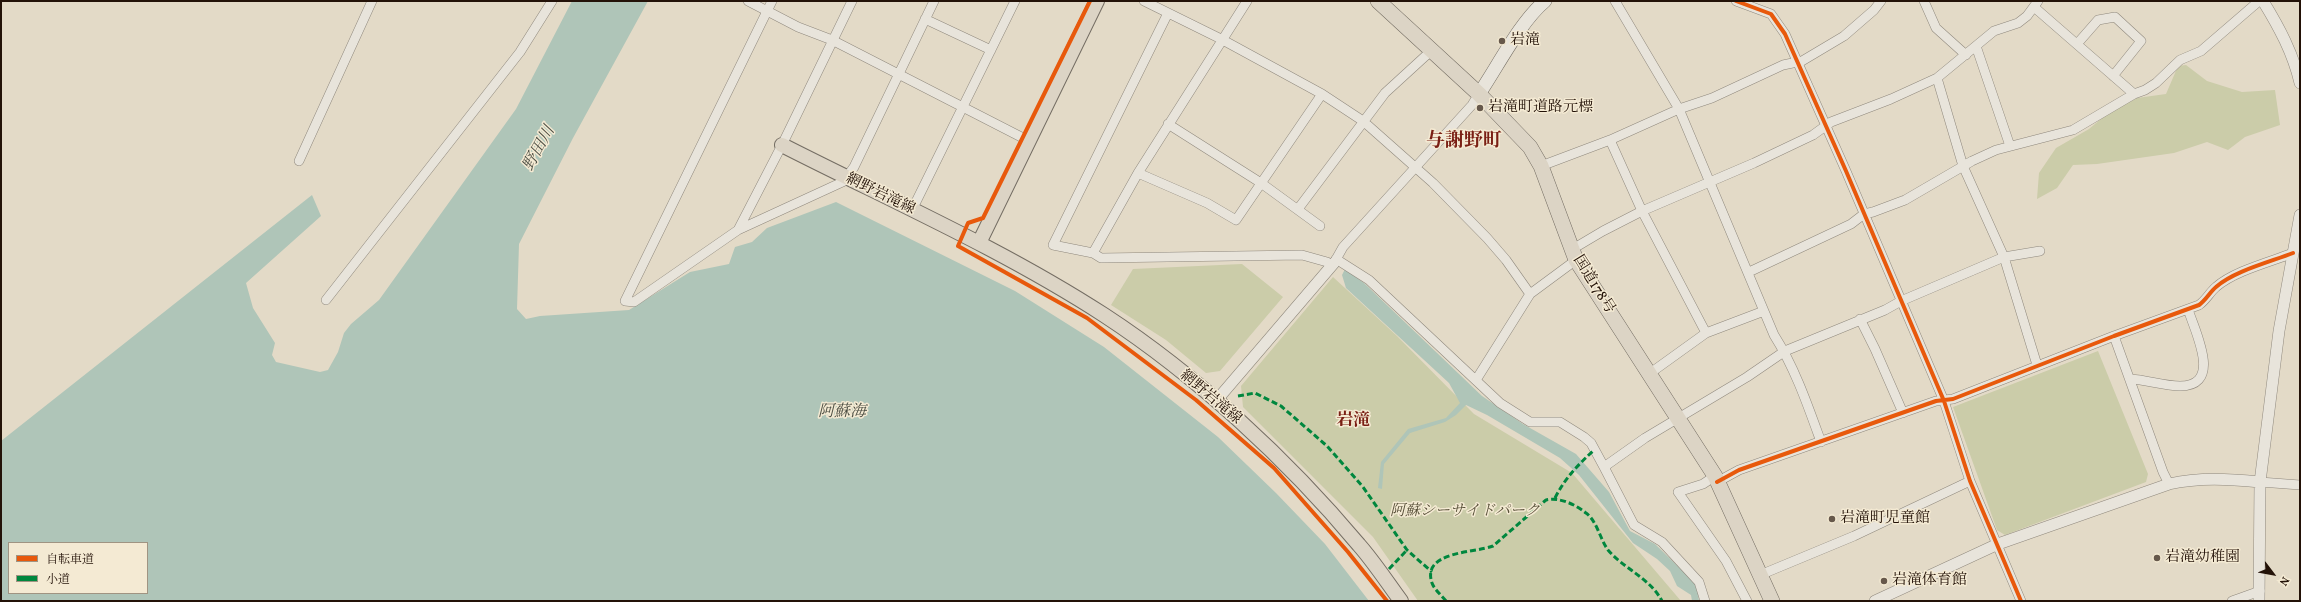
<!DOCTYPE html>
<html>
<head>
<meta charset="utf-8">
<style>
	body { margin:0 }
	#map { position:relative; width:2301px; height:602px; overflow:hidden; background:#e3dac7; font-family:Vollkorn,"Noto Serif JP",serif }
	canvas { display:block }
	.frame { position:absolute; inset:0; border:2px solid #231208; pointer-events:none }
	.legend { position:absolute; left:8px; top:542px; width:140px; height:52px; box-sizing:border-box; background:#f4ead3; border:1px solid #a09482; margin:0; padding:5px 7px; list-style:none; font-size:12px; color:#231208 }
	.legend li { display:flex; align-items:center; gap:8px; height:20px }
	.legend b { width:20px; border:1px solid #a09482 }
	.north { position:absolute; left:2253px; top:554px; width:40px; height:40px; -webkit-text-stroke:3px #f4ead3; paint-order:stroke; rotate:122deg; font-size:11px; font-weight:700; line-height:16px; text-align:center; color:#231208 }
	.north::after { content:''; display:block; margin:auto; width:14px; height:18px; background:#231208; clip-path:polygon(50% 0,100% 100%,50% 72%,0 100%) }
</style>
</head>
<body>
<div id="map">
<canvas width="2301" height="602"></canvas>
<div class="frame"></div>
<ul class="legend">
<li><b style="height:5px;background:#e8590c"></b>自転車道</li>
<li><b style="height:5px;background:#00873e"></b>小道</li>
</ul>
<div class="north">N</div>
</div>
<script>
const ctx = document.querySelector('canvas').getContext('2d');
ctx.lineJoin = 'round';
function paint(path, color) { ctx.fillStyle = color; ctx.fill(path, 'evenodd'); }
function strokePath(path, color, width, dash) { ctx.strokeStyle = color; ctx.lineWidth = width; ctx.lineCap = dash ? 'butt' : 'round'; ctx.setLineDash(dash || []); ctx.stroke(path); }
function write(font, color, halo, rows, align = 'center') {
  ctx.font = font + ' Vollkorn,"Noto Serif JP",serif'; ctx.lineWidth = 3; ctx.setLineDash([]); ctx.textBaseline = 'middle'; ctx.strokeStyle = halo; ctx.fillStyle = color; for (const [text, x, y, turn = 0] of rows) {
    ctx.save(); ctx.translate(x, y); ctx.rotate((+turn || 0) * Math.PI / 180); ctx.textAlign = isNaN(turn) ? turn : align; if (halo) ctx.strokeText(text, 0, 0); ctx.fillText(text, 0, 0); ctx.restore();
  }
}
const green = new Path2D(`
	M2186,65L2207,81L2242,92L2275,90L2280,125L2245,137L2228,150L2207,142L2174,153L2097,164L2073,165L2057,188L2037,199L2039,173L2056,148L2089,129L2108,113L2137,98L2166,94L2178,66Z
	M1242,264L1283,297L1220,371L1206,373L1166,340L1111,305L1133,269Z
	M1333,277L1397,336L1474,414L1572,473L1681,601H1418L1373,537L1243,407L1241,386Z
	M2098,351L2148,474L2146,482L2005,535L1997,530L1953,407Z`);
const water = new Path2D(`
	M572,1H648L573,138L519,244L517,309L526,319L540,316L629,310L690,272L729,264L735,247L752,242L767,228L836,202L1015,291L1104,347L1218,437L1276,493L1325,544L1369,601H1V441L312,195L321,216L246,283L253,308L275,343L272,355L276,362L320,372L328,370L338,352L344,333L351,324L379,300L516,109ZM9,543H147V593H9Z
	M1345,269L1364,283L1482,396L1523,424L1576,454L1609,492L1630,531L1655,544L1697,585L1699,601H1692L1691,595L1677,586L1670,571L1657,559L1633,543L1579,475L1560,458L1487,415L1466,405L1456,415L1445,422L1410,433L1384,464L1382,489L1378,488L1381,462L1408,429L1446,418L1460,403L1449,383L1346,288L1342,275Z`);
const minor = new Path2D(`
	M748,1L798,27L832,40L1029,141
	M772,1L625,301L634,302L738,230L849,179
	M1144,1L1221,39L1322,94L1363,121L1433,183L1487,238L1506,260L1530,294
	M1615,1L1679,109L1774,335C1795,368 1808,406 1821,442
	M1736,1L1771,14L1785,34L1846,171L1944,401L1970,481L2021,601
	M1924,1L1936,28L1966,55
	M2034,7L2134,94
	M1168,13L1053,245L1093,253L1138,173L1247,1
	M925,19L991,50
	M2077,44L2098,20L2115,17L2141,41L2113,76
	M1976,46L2010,146
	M1937,78L1963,166L2004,257L2037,365
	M1168,124L1261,183L1320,226
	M1610,140L1642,211L1706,333
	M299,161L372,1
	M1541,166L1610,140L1679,109L1712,98L1783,65L1802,61L1844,36L1874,10L1881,1
	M1138,173L1207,203L1236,220L1322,94
	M846,178L854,167L934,1
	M1298,209L1385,93L1432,50
	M912,210L1015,1
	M738,230L782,145L852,1
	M1571,250L1603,231L1642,211L1754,163L1813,135L1831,122L1891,99L1937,78L1994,31L2018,23L2027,16L2038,1
	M1093,253L1101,258L1302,255L1327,262L1332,266
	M1336,259L1369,280L1500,403L1530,422H1560L1584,437L1591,443L1604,467L1634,525L1662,542L1699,582L1705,601
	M1334,263L1343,247L1472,105L1479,94
	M1749,272L1851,224L1864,214L1873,212L1905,200L1972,161L1996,150L2073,130L2134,94L2145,90L2156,83L2180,60L2201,51L2259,1
	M326,300L520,52L552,1
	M1860,319L1875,349L1903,413
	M2114,336L2163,472L2169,484
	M1649,374L1706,333L1764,311
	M2131,379C2147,380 2164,386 2180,386C2224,386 2194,330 2188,309
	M1476,380L1530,294L1576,260
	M1604,467L1645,438L1747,377L1785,351L1885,310L1901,301L2004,257L2040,251
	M1715,476L1703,484L1678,492L1726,561L1747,601
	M1717,482L1739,470L1936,401L1953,399L2114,336L2199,305C2206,300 2210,292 2216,287C2234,271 2270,262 2293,253
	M2260,482L2300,485
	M1760,575L1854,536L1970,481
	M2232,601L2260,591`);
const tertiary = new Path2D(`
	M2263,1C2279,27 2293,53 2300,83
	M1216,401L1334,263
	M1875,601L1998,544L2169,484C2200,477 2229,479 2260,482
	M2259,601L2260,482L2279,331L2300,215`);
const secondary = new Path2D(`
	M1479,94C1498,66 1520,22 1545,1`);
const primary = new Path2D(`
	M782,145C890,200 1002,249 1104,315C1196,375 1288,460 1359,545C1374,562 1387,582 1401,601
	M979,243L1097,1`);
const trunk = new Path2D(`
	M1378,1L1479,94L1530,147L1541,166L1576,260L1715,476L1772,601`);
const quiet = new Path2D(`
	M1238,396L1255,393L1281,406L1327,446L1363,487L1407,550L1432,572
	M1555,498C1565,478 1578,465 1594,450
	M1389,569L1407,550
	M1446,601C1442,596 1434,589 1432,583C1421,551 1475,553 1493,546L1546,500C1559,497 1575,504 1586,513C1597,521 1600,539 1608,550C1624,569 1650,578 1662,601`);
const cycleway = new Path2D(`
	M1090,1L983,218L968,223L958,246L1087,318L1196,400L1274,468L1348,552L1387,601
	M1736,1L1771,14L1785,34L1846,171L1944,401L1970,481L2021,601
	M1717,482L1739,470L1936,401L1953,399L2114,336L2199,305C2206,300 2210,292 2216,287C2234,271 2270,262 2293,253`);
const markers = [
	[1502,41,4,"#66584b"],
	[1480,108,4,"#66584b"],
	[1832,519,4,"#66584b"],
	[2157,558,4,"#66584b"],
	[1884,581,4,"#66584b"]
];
const poiNames = [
	["岩滝",1510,41],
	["岩滝町道路元標",1488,108],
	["岩滝町児童館",1840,519],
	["岩滝幼稚園",2165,558],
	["岩滝体育館",1892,581]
];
const streetNames = [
	["網野岩滝線",880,195,26],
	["国道178号",1593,285,58],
	["網野岩滝線",1210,398,40]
];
const parkNames = [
	["阿蘇シーサイドパーク",1465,512]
];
const waterNames = [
	["野田川",540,149,-61],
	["阿蘇海",842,413]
];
const quarterNames = [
	["岩滝",1353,422]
];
const districtNames = [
	["与謝野町",1464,143]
];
paint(green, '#cbcca9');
paint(water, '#afc5b8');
strokePath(minor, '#8f887d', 10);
strokePath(tertiary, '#8f887d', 12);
strokePath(secondary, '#746d63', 14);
strokePath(primary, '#746d63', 16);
strokePath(trunk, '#746d63', 16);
strokePath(minor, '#e8e4db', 9);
strokePath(tertiary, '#e8e4db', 11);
strokePath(secondary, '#e8e4db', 13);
strokePath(primary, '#dcd4c5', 14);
strokePath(trunk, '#dcd4c5', 15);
strokePath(quiet, '#00873e', 3, [6, 3]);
strokePath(cycleway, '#e8590c', 4);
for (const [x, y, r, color] of markers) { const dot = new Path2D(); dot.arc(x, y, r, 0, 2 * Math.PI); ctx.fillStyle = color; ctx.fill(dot); strokePath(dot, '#f4ead3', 1.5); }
write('15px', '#231208', '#f4ead3', poiNames, 'left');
write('15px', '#231208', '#f4ead3', streetNames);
write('italic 15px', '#574f38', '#f4ead3', parkNames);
write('italic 16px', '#4c4e43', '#f4ead3', waterNames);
write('bold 17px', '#7a1f14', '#f4ead3', quarterNames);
write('bold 19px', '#7a1f14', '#f4ead3', districtNames);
</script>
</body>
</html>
